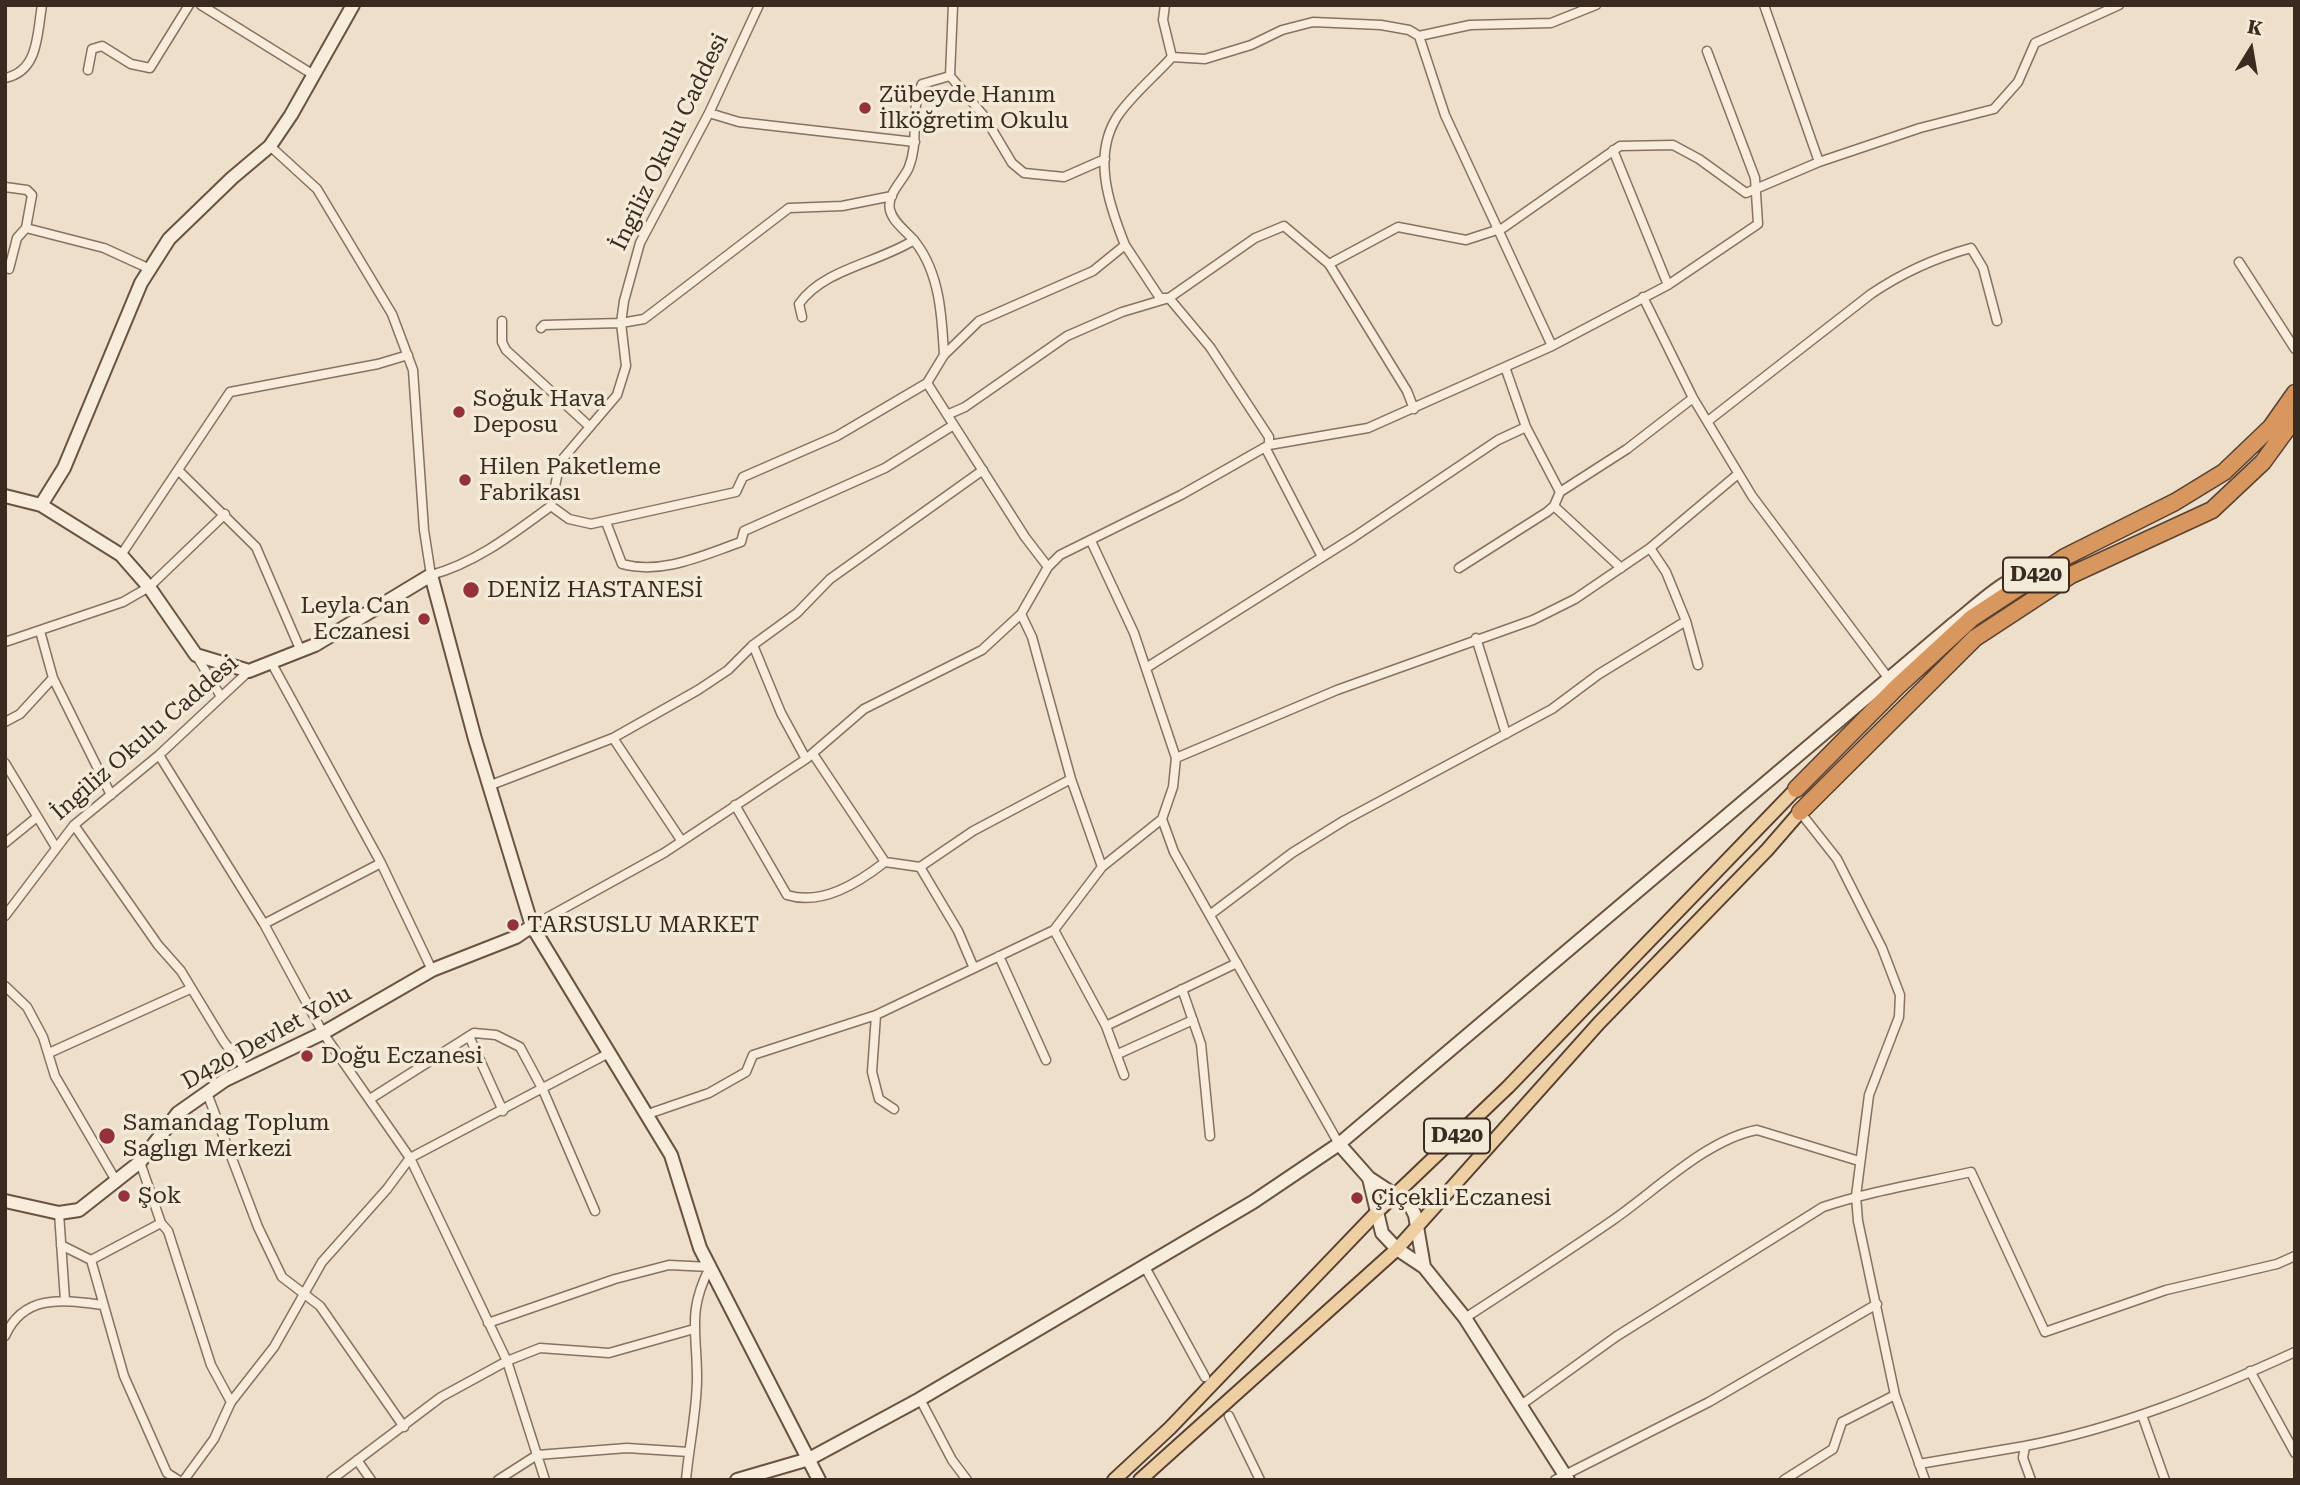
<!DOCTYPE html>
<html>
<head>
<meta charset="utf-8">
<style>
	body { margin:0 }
	#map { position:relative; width:2300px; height:1485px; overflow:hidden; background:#eddfc9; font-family:"Roboto Serif",serif }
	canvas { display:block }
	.frame { position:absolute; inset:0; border:7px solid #3a2b21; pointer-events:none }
	.north { position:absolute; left:2216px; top:14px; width:70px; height:70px; -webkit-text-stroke:5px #f4ead8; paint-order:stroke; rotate:11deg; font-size:19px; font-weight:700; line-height:28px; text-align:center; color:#3a2b21 }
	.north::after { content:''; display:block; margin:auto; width:24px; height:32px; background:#3a2b21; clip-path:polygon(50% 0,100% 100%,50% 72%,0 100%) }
</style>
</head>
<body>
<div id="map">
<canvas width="2300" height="1485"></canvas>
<div class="frame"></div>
<div class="north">K</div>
</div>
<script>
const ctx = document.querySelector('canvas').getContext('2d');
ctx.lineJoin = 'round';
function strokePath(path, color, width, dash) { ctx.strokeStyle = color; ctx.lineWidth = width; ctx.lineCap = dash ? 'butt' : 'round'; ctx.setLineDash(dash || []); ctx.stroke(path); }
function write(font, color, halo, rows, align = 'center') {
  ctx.font = font + ' "Roboto Serif",serif'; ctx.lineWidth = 7; ctx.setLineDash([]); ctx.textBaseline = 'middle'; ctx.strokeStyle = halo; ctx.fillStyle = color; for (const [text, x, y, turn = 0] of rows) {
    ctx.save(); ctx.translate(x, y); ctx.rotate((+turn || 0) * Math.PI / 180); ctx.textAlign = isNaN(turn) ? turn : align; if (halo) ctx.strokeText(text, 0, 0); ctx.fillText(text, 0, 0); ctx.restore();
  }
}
const street = new Path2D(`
	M201,5L312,74
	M953,5L950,76L984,116L1012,163L1024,173L1064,177L1105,159
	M1764,5L1819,162
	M1419,36L1445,115L1552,346
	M1172,57L1205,59L1251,45L1282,30L1313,22L1381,25L1409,30L1419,36L1470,25L1551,23L1596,5
	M88,70L92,49L102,46L131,64L150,68L189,5
	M5,78C39,71 37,34 42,5
	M709,113L739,122L915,142
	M270,146L317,189L392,314L413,370L424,530L431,575C476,563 514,533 551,506L560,462L617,395L626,366L621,323L624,301L640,243L709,113L759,5
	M1613,150L1668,285
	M5,187L27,190L32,195L26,228L17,238L9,269
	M26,228L104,248L150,269
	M1125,245L1160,298H1169L1210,347L1269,437V445
	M2239,262L2295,349
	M1329,264L1398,227L1466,240L1503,228L1620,146L1673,145L1699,159L1746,193L1819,162L1920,128L1994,109L2018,82L2035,43L2119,5
	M1643,297L1693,398L1752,496L1889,679
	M802,317L799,304C823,269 878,263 914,240
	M502,321V342L506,350L589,426
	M541,328L544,325L621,323L644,319L789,208L842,206L892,196
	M944,355C942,318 940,274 916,243C908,232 893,223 890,210C886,194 904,180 909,167C920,139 909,111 922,84L950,76
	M949,414L965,407L1067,336L1122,312L1169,298L1255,238L1284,226L1329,264L1407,391L1414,409
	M1708,421L1871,294C1902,273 1935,258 1971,248L1983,268L1997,321
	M1266,449L1321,555
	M179,471L256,547L300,649
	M1560,492L1627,449L1693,398
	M551,506L569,519L591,524L736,492L743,477L837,436L927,383
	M1554,506L1621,568
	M606,522L622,564C663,575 703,555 741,542L744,531L885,468L952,426
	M1091,541L1134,633L1176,758L1173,787L1162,819L1174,852L1339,1144
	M121,555L230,392L378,364L408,355
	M1048,567L1025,537L927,383L944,355L979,321L1093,271L1125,245C1109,205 1091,154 1119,114C1134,93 1155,76 1172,57L1163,20L1165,5
	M1459,568L1547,512L1554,506L1560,492L1526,427L1505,367
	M1021,614L1032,637L1071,779L1102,867
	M1686,621L1698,665
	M1476,638L1506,734
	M5,642L123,602L149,587L225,514
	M753,645L781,713L806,759
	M196,655L220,695
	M271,662L381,863L432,970
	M1146,668L1354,537L1498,440L1526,427
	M53,678L111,795
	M5,722L20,714L53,678L40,631
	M613,738L681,840
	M813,754L885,862
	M159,755L264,924L323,1033L410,1158L507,1361L545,1480
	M1176,758L1337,690L1533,620L1575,599L1650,548L1738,474
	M5,763L55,846
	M491,785L613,738L698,690L728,670L753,645L797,613L830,579L983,470
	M735,805L787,895C822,906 858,883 885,862L920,867L958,931L973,966
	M1800,812L1837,859L1882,948L1900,995L1899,1017L1869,1095L1856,1196L1858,1221L1895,1395L1925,1480
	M74,825L158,945L181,971L224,1042L247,1071
	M5,843L37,817
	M920,867L973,831L1071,779
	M1211,914L1292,853L1345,820L1552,709L1599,674L1686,621L1666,572L1650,548
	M5,916L74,825L159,755L249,671
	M264,924L381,863
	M532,926L664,853L806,759L864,709L982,650L1021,614L1048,567L1060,555L1181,495L1269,445L1368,428L1552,346L1668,285L1758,224L1755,178L1707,51
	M1054,930L1106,1026L1124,1075
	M999,956L1046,1060
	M5,986L27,1007L43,1037L55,1076L115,1179
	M1182,989L1201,1044L1210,1136
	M876,1015L872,1072L879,1099L894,1109
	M1106,1026L1237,963
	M469,1036L503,1111
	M49,1053L190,989
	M1118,1054L1193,1020
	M207,1093L258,1227L282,1277L320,1306L404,1427
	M370,1099L474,1033L496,1035L520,1047L543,1090L595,1211
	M648,1114L709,1093L746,1072L753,1055L876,1015L1054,930L1102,867L1162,819
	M140,1162L161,1223L168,1231L211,1365L231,1402
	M59,1213L65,1300
	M61,1245L91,1260L161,1223
	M91,1260L124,1376L167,1473L178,1480
	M1145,1267L1205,1377
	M1465,1318C1514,1286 1564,1254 1613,1220C1655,1191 1707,1139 1757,1130L1859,1161
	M488,1323L615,1279L669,1265L710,1267C687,1312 697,1331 697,1378C697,1411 689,1446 686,1480
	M5,1336C24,1293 64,1300 103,1305
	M2250,1371L2295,1453
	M920,1399L952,1460L967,1480
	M1521,1405L1617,1336L1823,1207C1871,1191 1922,1183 1971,1172L2045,1332L2166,1290L2277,1264L2295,1256
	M2142,1415L2165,1480
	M1229,1416L1260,1480
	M357,1460L371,1480
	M1919,1464L2025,1446
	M184,1480L214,1439L231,1402L274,1347L322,1262L387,1189L410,1158L609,1053
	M331,1480L441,1397L507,1361L540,1348L609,1353L694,1329
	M498,1480L537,1455L627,1448L689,1452
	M1555,1480L1709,1402L1877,1304
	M1784,1480L1833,1449L1842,1422L1895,1395
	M2031,1480L2023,1458L2025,1446C2119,1428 2208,1392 2295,1352`);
const secondary = new Path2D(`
	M5,496L41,505L121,555L149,587L196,655L249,671L315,645L431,575L475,739L532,926L671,1155L700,1248L819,1480
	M41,505L64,468L141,283L169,239L232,178L270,146L291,115L353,5
	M1339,1144L1369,1178L1410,1205L1415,1215L1424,1267
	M1369,1178L1382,1233L1397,1249L1424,1267L1465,1318L1568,1480
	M5,1201L59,1213L79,1210L140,1162L178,1113L225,1080L323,1033L432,970L516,937L532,926
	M737,1480L809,1459L920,1399L1253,1202L1339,1144L1952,625C1978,605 2008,573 2042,569`);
const primary = new Path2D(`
	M1114,1480L1170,1428L1378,1211L1508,1087L1796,789
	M1140,1480L1397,1249L1599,1023L1767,850L1800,812`);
const highway = new Path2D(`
	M1796,789L1897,687L1972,618L2065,557L2175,502L2224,472L2271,427L2295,393
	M1800,812L1975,638L2071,575L2212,510L2263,462L2295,418`);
const markers = [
	[865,108,7,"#95313b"],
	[459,412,7,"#95313b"],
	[465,480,7,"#95313b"],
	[471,590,9,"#95313b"],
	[424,619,7,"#95313b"],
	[513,925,7,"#95313b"],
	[307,1056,7,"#95313b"],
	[107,1136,9,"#95313b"],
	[124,1196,7,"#95313b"],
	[1357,1198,7,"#95313b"]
];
const shields = [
	[2036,575,66],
	[1457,1136,66]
];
const shieldNames = [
	["D420",2036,575],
	["D420",1457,1136]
];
const poiNames = [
	["Zübeyde Hanım",879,95],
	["İlköğretim Okulu",879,121],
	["Soğuk Hava",473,399],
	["Deposu",473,425],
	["Hilen Paketleme",479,467],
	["Fabrikası",479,493],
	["DENİZ HASTANESİ",487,590],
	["Leyla Can",410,606,"right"],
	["Eczanesi",410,632,"right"],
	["TARSUSLU MARKET",527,925],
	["Doğu Eczanesi",321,1056],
	["Samandag Toplum",123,1123],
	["Saglıgı Merkezi",123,1149],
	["Şok",138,1196],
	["Çiçekli Eczanesi",1371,1198]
];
const streetNames = [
	["İngiliz Okulu Caddesi",670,142,-64],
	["İngiliz Okulu Caddesi",145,738,-41],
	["D420 Devlet Yolu",267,1038,-29]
];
strokePath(street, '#88715e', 11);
strokePath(secondary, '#6a5241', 16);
strokePath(primary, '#574032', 16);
strokePath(highway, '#574032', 19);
strokePath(street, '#f8eddc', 8);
strokePath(secondary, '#f8eddc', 12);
strokePath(primary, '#edcfa3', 12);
strokePath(highway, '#d7975f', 16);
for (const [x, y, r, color] of markers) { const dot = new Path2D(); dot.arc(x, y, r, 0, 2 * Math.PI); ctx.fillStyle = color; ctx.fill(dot); strokePath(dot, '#f4ead8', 2.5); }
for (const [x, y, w] of shields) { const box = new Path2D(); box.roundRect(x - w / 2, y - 17.5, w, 35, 5); ctx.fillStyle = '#f4ead8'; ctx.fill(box); strokePath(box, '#3a2b21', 2); }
write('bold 21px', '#3a2b21', null, shieldNames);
write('23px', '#3a2b21', '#f4ead8', poiNames, 'left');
write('23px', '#3a2b21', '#f4ead8', streetNames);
</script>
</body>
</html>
